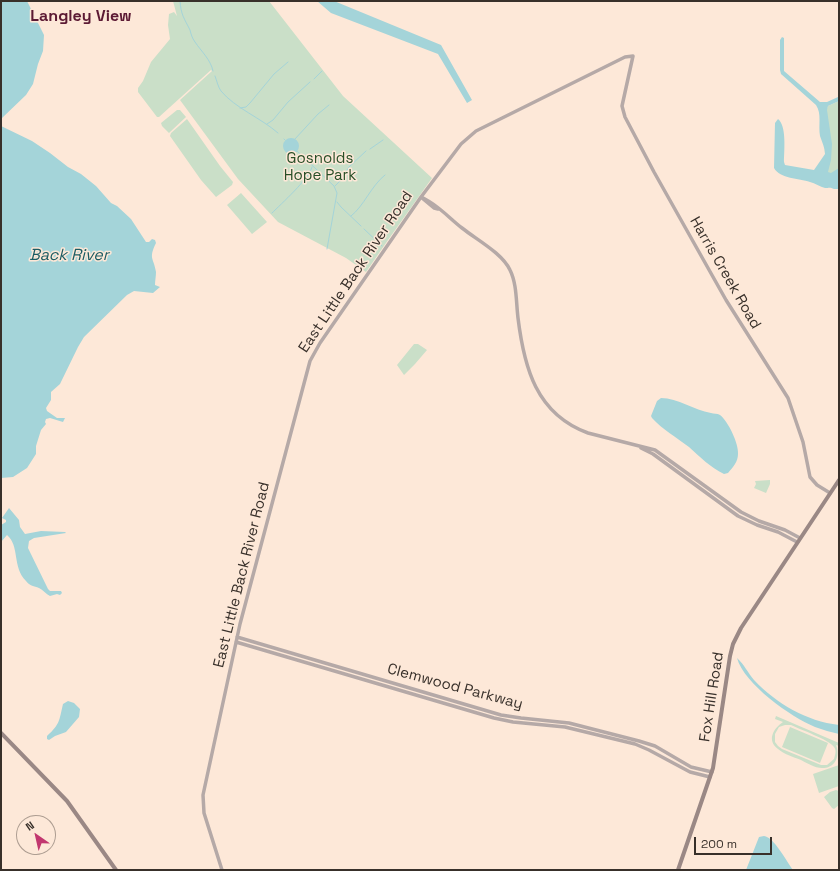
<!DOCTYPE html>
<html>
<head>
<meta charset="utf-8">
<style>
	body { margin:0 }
	#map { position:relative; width:840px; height:871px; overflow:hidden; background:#fde8d8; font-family:"Space Grotesk",sans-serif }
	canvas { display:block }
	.frame { position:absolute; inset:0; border:2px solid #38302a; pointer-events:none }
	.north { position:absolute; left:16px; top:815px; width:40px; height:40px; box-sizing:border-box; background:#fde8d8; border:1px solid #ae9e92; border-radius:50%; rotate:326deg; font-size:11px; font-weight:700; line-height:16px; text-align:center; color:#38302a }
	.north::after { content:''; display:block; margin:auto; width:14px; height:18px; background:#c2376f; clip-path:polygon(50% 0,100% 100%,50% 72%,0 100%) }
	.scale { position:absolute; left:694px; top:837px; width:78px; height:18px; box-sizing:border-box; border:2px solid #38302a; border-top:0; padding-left:5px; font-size:12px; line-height:14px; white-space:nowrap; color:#38302a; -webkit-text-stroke:3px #fde8d8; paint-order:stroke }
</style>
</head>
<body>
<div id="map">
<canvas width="840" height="871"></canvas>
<div class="frame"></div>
<div class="north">N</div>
<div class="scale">200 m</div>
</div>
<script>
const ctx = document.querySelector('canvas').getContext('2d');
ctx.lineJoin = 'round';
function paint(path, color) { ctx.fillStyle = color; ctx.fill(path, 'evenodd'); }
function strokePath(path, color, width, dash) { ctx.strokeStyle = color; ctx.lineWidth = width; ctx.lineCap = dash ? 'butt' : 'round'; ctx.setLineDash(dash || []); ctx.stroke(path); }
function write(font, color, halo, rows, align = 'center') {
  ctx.font = font + ' "Space Grotesk",sans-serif'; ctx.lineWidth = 3; ctx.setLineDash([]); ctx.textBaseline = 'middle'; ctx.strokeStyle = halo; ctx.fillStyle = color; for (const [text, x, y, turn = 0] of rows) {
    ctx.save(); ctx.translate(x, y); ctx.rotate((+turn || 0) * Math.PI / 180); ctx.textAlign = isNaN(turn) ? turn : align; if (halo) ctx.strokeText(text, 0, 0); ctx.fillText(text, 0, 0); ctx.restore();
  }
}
const green = new Path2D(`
	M173,1H269L343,96L432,178L388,240L366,272L346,258L278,222L238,179L180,100L212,71L211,70L159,117H157L138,92V88L143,81L151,62L170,39L168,25L169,14L174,12L177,16Z
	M839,101V177L827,175L822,121L828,106Z
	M177,110H180L186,117L169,133L162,126L161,123Z
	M187,119L220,166L233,182L232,185L216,197L201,180L170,136L171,133Z
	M241,193L267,222L252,234L227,205Z
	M414,344H418L427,350L415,364L404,375L397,365Z
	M770,480V484L766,493L754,488L756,484L755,481Z
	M776,716L839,743V746L836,745C840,755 836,767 824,768C816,769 807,763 801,760C793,757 784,754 778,749C766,740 774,728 783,722L775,719ZM785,725H791C799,729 830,740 834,747C837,751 835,755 834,759L827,765H821L782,749L778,746L775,742V734L779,727Z
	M790,727L828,743L820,763L782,747Z
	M839,765V786L819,793L813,774Z
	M836,790L839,791V805L834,809L832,808L824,797L830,792Z`);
const water = new Path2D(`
	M1,1H27L44,35L43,51L38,64L33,84L26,95L1,119Z
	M317,1H334L441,45L472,100L467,103L438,54L331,13Z
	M782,37L784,38V71L820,102H827L838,97L839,95V101L828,106L827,110L832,144L831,160L828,172L831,173L839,168V189H834C830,187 829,188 825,188C820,187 815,183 810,182C799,178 780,179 774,168L775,123L778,119C787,126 784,152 784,162L785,165L814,170L825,154C825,148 822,142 820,136C818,125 822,114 816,105L781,74L780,70V40Z
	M1,126L32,141L50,153L68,167L81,174L96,186L111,203L117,206L131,219L146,242H149L152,239L155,240L156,243C148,259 154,258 156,272C156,276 155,281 155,285L160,287L153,293L134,291L127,295L84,337L78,347L60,384L51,392V400L46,408L47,411L57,418H65L63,422L50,418L46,419L45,422L46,424L41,430L36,446V454L27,468L13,477L1,478Z
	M283 146a8 8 0 1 1 16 0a8 8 0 1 1-16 0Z
	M661,398C678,398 694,410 711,413C714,414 717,413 720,415C728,421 739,444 738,454C738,462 733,467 728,473L724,474C710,467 700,457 689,447C676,437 663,430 652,418L651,416L657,401Z
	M9,508L19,520L20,527L25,534L41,531L65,532L66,533L34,538L29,541L28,548L48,589L50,591H61L62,593L60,595L57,594L50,596C46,594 43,590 39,588C34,586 30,586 26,581C12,567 20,546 7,535L1,542V525L6,522V520L2,518Z
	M737,658C744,664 748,673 754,680C777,704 806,721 839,725V734C831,732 823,730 815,727C791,717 744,684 737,658Z
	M68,701L74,703L80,709L79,717L66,732L55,736L49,740L47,739V736C60,724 59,721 63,704Z
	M764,836C774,837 787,862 793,870H746L759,837Z`);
const stream = new Path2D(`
	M180,1C181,15 184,18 190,30C191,34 192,38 195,42C201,51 211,60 213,71
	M215,76C217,81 218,87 221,91C235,108 261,118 278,133
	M314,79L322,71
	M240,108L246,107L250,103L274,74L288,62
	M267,124L273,120L288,102L310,82
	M284,139L285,140
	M295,139L318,114L329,105
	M370,149L383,140
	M297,151L334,186L337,193L327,249
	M335,186L339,182L349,167L366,151
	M337,202L341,207L361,226
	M272,213C281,204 309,179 312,167
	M351,216C364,206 371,186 385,175
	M364,229L382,246`);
const tertiary = new Path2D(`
	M421,197C436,203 449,218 462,228C477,240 502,253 510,270C517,284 516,302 518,318C524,367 536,414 588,433L655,450L741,512L759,521L785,530L800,538
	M422,198L434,208L438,209
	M641,448L653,454L738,516L757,525L778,532L797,542
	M237,637L501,715L521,718L569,723L639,741L655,746L691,767L712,772
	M236,642L494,718L513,722L565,727L635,744L649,750L690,772L710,777
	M222,870L204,813L203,795L240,624L310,361L320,343L421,197L461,144L476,131L625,57L633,56L622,106L625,117L654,172L726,300L788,398L803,442L810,477L817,485L830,493`);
const secondary = new Path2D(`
	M1,733L67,801L116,870
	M678,870L713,768L730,656L733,644L741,628L839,480`);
const parkNames = [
	["Gosnolds",320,159],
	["Hope Park",320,176]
];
const streetNames = [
	["East Little Back River Road",356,272,-56],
	["Harris Creek Road",725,273,60],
	["East Little Back River Road",242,575,-76],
	["Clemwood Parkway",455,687,15],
	["Fox Hill Road",712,697,-81]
];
const neighbourhoodNames = [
	["Langley View",81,17]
];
const waterNames = [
	["Back River",69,256]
];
paint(green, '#cadfc8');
paint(water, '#a4d4d9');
strokePath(stream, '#a4d4d9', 1);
strokePath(tertiary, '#b5a9a7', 3.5);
strokePath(secondary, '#9a8885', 4);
write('15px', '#274e26', '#fde8d8', parkNames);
write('15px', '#38302a', '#fde8d8', streetNames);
write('bold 16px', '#5c1a34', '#fde8d8', neighbourhoodNames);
write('italic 16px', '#1c5c63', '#fde8d8', waterNames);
</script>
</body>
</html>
